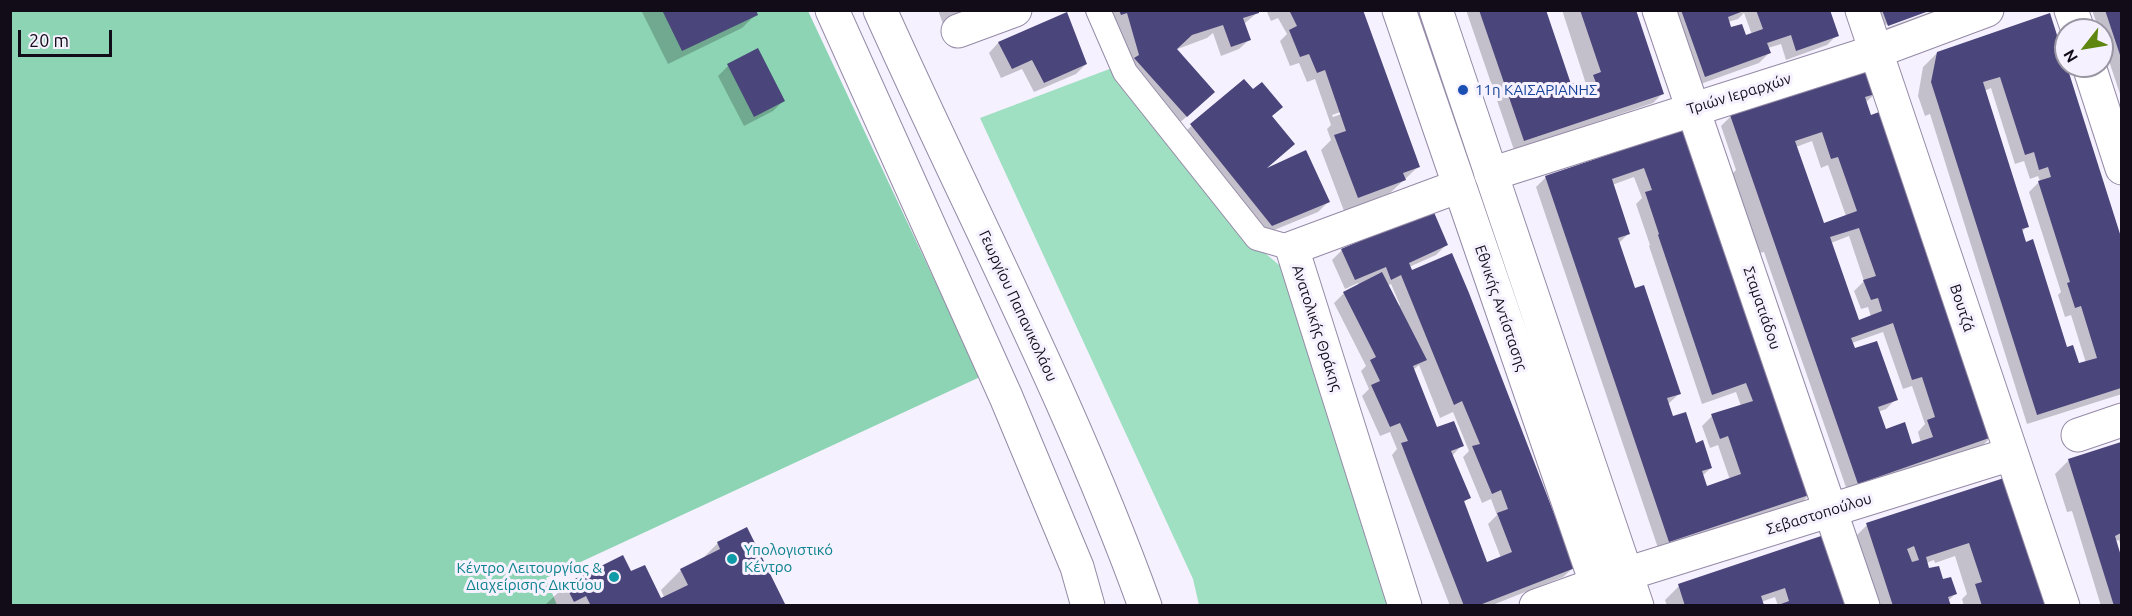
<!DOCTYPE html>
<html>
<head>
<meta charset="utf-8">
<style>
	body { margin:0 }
	#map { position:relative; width:2132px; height:616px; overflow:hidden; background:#f6f1fe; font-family:Ubuntu,sans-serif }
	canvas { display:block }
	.frame { position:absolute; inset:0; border:12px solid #110c17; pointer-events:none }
	.north { position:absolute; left:2054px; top:18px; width:60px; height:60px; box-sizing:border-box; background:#f6f1fe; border:2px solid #9a95a2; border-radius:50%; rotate:239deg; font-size:16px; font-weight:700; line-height:24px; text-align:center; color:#110c17 }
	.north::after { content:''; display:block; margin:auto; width:21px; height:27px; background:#5f870f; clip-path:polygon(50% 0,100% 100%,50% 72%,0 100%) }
	.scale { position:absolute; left:18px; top:30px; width:94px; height:27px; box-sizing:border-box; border:3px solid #110c17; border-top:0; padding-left:8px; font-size:18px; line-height:21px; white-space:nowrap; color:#110c17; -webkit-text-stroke:4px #f6f1fe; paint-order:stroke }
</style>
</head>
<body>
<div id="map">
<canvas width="2132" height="616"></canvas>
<div class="frame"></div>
<div class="north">N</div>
<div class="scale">20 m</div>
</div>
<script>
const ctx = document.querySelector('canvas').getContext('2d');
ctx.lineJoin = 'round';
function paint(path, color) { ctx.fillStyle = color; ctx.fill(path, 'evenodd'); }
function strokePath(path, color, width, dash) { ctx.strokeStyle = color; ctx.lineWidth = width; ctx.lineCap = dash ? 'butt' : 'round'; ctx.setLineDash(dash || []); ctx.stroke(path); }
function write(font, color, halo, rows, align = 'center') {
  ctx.font = font + ' Ubuntu,sans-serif'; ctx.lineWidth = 6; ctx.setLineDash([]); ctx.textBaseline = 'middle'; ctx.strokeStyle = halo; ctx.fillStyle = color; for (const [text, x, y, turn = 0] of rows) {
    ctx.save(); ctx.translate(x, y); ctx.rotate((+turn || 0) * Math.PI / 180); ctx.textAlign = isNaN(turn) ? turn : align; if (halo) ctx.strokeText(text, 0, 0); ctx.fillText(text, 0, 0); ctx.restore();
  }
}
const green = new Path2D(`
	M1112,68L1238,230L1285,270L1397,605H1199L1193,579L980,118Z`);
const forest = new Path2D(`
	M10,11H808L980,377L546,578L557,605H11Z`);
const shadow = new Path2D(`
	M641,10H754L756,14L742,28L668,64Z
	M938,10H984L944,27Z
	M1107,10H1257L1258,12L1244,24L1249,40L1239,49L1221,56L1213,33L1207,38L1175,50L1203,102L1176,126L1125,69Z
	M1266,10H1361L1419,166L1390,193L1344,211L1321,150L1331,140L1327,129L1331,125L1315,79L1307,82L1299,63L1290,66L1280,41L1287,34L1278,18L1271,21ZM1382,97V100L1333,117L1332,115Z
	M1466,10H1544L1570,86L1581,96L1587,94L1584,86L1586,84L1562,10H1634L1663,93L1653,103L1514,150Z
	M1668,10H1828L1837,35L1827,45L1786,60L1781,44L1768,48L1769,53L1759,63L1695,86ZM1744,13L1752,35L1745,37L1731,29L1728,22L1738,19Z
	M1869,10H1926L1880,27L1881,30L1935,10H1946L1878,35Z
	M2092,10H2122V100L2102,40V30H2099Z
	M1066,14L1086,64L1076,74L1034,92L1022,69L1001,78L989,53L998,43Z
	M2049,15L2122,242V394L2027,424L1930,114L1925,116L1918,96L1923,67L1937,53ZM1991,88L2015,164L2024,161L2030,179L2038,176L2040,181L2029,192L2061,292L2058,295L2065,317L2071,315L2086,363L2078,365L2067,349L2022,232L2027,226L1984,91Z
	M728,66L783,101L773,111L744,126L718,76Z
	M1244,81L1293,144L1266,168L1328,202L1318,212L1262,235L1181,135Z
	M1877,92L1865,103L1991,437L1981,447L1848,493L1764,252L1759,253L1732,174L1736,170L1721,126L1731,116ZM1812,141L1821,168L1828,165L1846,216L1823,224L1796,147ZM1849,236L1864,281L1854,291L1861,309L1868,307L1871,317L1858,321L1831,243ZM1883,332L1903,389L1912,386L1925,424L1918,432L1921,443L1911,446L1885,431L1878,412L1886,409L1896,399L1854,350L1852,343Z
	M1686,130L1810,494L1800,504L1659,551L1536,187L1546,177ZM1634,177L1642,198L1636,204L1650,245L1649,246L1702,404L1736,392L1741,406L1712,416L1702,426L1710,448L1718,445L1730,480L1706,488L1702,476L1711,468L1696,445L1672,418L1668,404L1679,394L1634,290L1619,243L1629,233L1612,185Z
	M1446,245L1436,255L1409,267L1573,568L1563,577L1490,606H1450L1392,455L1397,449L1390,432L1380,436L1362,396L1369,389L1361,371L1366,366L1334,303L1344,293L1359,285L1358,283L1345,289L1332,260L1342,250ZM1391,284L1400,305L1398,306L1387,286ZM1419,365L1440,418L1453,412L1469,451L1463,457L1482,503L1491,499L1497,515L1488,524L1501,558L1487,564L1463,503L1469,497L1452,456L1462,445L1437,429L1413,370Z
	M2122,444V550L2119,540L2115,541L2122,561V606H2101L2072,511L2067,512L2055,474L2069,460Z
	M1932,503L2044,606H1964L1962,599L1967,594L1955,556L1935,563L1934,560L1926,563L1928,570L1955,594L1948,601L1950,606H1880L1857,535L1867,525Z
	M1826,536L1849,606H1778L1775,597L1761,602V606H1667L1665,600L1679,586Z
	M718,543L784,606L545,605L566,585L630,573L660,600L664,597L661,590L681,570L700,561Z`);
const building = new Path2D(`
	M662,10H756L758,15L682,51Z
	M1119,10H1259V13L1243,18L1251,40L1231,47L1223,25L1192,35L1177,49L1215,92L1187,117L1134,58L1139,55L1127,13L1121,15Z
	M1289,10H1363L1420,167L1403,173L1406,180L1358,198L1334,135L1346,131L1325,70L1317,73L1309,54L1300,57L1289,30L1297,26Z
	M1479,10H1546L1571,84L1578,82L1582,94L1598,88L1593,75L1601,72L1580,10H1636L1664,94L1524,141Z
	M1681,10H1746L1728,17L1731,27L1742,24L1746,35L1763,29L1756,10H1830L1839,36L1796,51L1791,35L1767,43L1771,53L1705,77Z
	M1882,10H1929V11L1888,26Z
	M2105,10H2121V58Z
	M1067,12L1087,64L1044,83L1032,60L1012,69L998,42Z
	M2050,13L2121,237V388L2037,415L1931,82L1937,52ZM2000,77L2025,155L2034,152L2039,170L2048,167L2051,177L2038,181L2070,282L2067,283L2075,308L2081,306L2097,358L2079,363L2073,345L2067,347L2033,239L2026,242L2022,229L2029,227L1983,82Z
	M758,48L785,101L754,117L727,64Z
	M1870,66L1879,93L1865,97L1871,115L1879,112L1992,437L1858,484L1730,115ZM1822,132L1831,159L1838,157L1857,211L1824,223L1795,141ZM1859,228L1876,276L1863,280L1871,300L1878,298L1882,311L1859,320L1830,237ZM1893,323L1912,380L1922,377L1935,417L1927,420L1933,437L1912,444L1905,422L1886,429L1878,407L1898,400L1877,341L1855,348L1851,338Z
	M1244,79L1253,89L1262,82L1283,107L1272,116L1295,144L1267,168L1306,150L1330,202L1272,226L1190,124Z
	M1687,128L1812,494L1669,542L1545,176ZM1644,168L1652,190L1645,192L1659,234L1658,235L1712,395L1746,383L1753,401L1711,414L1720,439L1728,436L1741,474L1707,486L1702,471L1712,468L1703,440L1696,443L1686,412L1673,416L1667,398L1681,394L1644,285L1635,288L1618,238L1630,234L1612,179Z
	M1433,210L1448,245L1409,263L1412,270L1452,253L1469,293L1575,568L1477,606H1464L1401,443L1408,441L1400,423L1390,427L1371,385L1380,381L1370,360L1376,357L1343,292L1382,272L1427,360L1413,366L1437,427L1454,421L1464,446L1451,451L1471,498L1464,501L1487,562L1512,552L1497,513L1508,509L1501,490L1492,494L1472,446L1480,444L1462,401L1454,405L1401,275L1391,280L1386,267L1355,280L1341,249Z
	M2121,442V533L2115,536L2121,556V606H2114L2068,459Z
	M2004,478L2046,606H1982L1975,584L1982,582L1969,543L1926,557L1929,568L1939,566L1943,579L1951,577L1957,594L1948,597L1951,606H1893L1866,523ZM1914,546L1919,560L1912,562L1907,549Z
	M747,527L786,606H591L586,596L574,602L565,584L623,555L631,571L645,565L661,598L688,585L680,569L720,549L717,542Z
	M1827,534L1851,606H1782L1781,604L1789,601L1785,588L1761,596L1764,605L1761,606H1685L1678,584Z`);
const pedestrian = new Path2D(`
	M1098,10L1125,72L1257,238L1292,248`);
const minor = new Path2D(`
	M832,10L1006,397L1077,567L1088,606
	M880,10C969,209 1071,401 1145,606
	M1659,10L1863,606
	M1862,10L2063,606
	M2071,10L2078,30
	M958,31L1015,10
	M2089,66L2122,168
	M1491,174L1877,51L1987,10
	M2078,435L2122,420
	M1626,574L2011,454
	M1405,606L1292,248L1459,186
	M1536,606L1597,584`);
const secondary = new Path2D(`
	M1399,10L1604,606
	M1436,10L1637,606`);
const markers = [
	[1463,90,6,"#1a4fb4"],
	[732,559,6,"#0f9aa8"],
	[614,577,6,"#0f9aa8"]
];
const transitNames = [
	["11η ΚΑΙΣΑΡΙΑΝΗΣ",1475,90]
];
const streetNames = [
	["Τριών Ιεραρχών",1739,94,-17],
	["Γεωργίου Παπανικολάου",1018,306,65],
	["Εθνικής Αντίστασης",1501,308,71],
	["Σταματιάδου",1762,308,71],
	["Βουτζά",1962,308,72],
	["Ανατολικής Θράκης",1317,328,72],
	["Σεβαστοπούλου",1819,514,-17]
];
const cultureNames = [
	["Υπολογιστικό",744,550],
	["Κέντρο",744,567],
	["Κέντρο Λειτουργίας &",602,568,"right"],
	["Διαχείρισης Δικτύου",602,585,"right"]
];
paint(green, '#a0e0c2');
paint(forest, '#8cd4b3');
paint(shadow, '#0003');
paint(building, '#4a457a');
strokePath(pedestrian, '#958aa7', 26);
strokePath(minor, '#958aa7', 35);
strokePath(secondary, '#958aa7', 35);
strokePath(pedestrian, '#fff', 24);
strokePath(minor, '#fff', 33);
strokePath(secondary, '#fff', 33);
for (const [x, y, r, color] of markers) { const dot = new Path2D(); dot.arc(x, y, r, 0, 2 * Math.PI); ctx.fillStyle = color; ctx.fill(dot); strokePath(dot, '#f6f1fe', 2); }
write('15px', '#164399', '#f6f1fe', transitNames, 'left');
write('15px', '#110c17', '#f6f1fe', streetNames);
write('15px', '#0d838f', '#f6f1fe', cultureNames, 'left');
</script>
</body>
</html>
